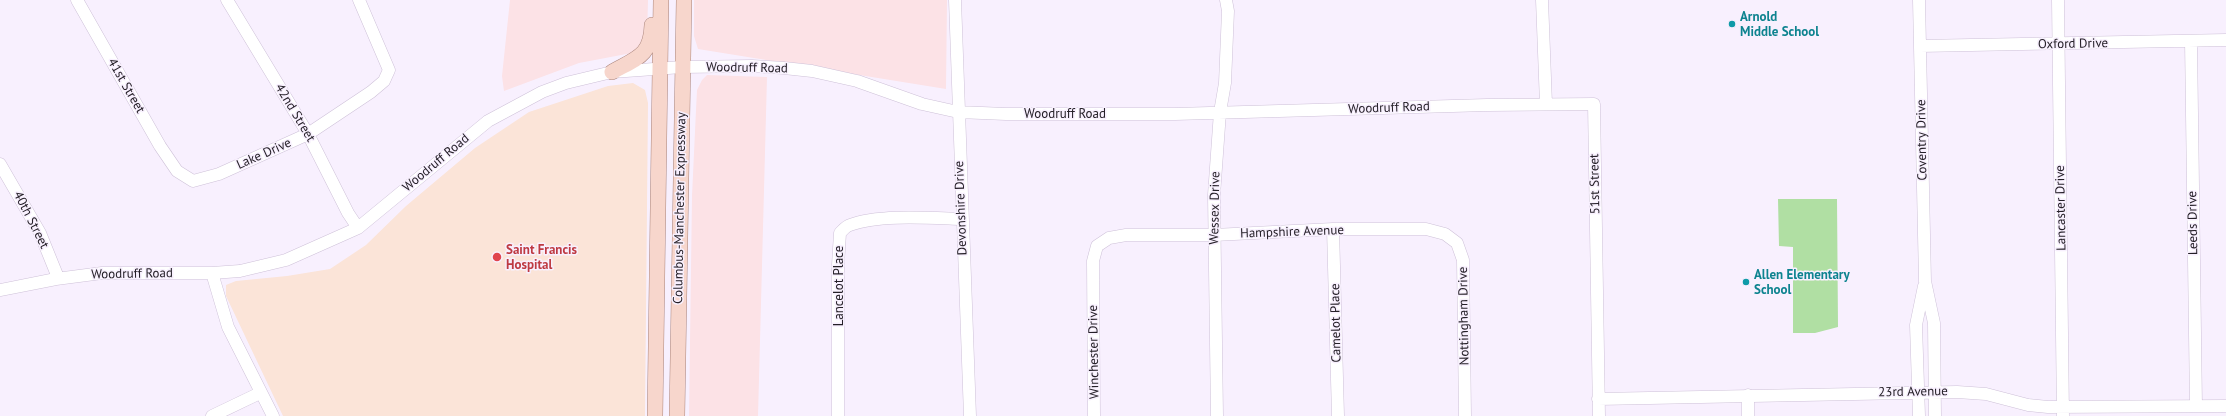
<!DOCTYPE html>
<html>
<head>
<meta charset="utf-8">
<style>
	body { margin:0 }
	canvas { display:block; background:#f8f0fe }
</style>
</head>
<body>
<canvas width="2226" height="416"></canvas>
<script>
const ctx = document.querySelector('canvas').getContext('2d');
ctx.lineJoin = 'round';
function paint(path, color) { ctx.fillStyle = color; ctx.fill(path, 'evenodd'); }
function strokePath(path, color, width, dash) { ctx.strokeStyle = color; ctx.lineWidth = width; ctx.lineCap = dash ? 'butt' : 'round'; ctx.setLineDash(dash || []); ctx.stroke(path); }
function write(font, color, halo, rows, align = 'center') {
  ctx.font = font + ' "PT Sans",sans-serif'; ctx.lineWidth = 3; ctx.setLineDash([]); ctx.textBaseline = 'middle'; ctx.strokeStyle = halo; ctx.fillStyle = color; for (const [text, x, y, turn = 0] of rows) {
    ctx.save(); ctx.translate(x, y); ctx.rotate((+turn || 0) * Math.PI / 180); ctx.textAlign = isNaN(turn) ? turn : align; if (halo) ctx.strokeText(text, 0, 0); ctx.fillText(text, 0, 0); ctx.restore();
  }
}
const commercial = new Path2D(`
	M510,0H648L647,39L637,52L579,63L504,91L502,76Z
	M694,0H947L946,89L698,49L694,36Z
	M707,75L767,77L758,416H689L692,196L696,110L697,90L702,80Z`);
const medical = new Path2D(`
	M633,83L645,90L648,103L645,416H283L226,296V285L236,281L287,276L330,269L366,245L406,206L475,148L529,112L608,86Z`);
const green = new Path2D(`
	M1778,199H1837L1838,327L1815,333H1793V247L1779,246Z`);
const minor = new Path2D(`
	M77,0L160,146L177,171L193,181L219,174L308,134L371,92L384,81L389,70L359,0
	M227,0L308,134L348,213L358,228
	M955,0L970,416
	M1542,0L1546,104
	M1919,0L1925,281L1934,323L1935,416
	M2058,0L2063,416
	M2191,41L2196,406
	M1920,46L2226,40
	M0,164L40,233L57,275L56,279
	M1333,229L1338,416
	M212,273L228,327L273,416
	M0,290L56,279L102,273H212L240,271L286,260L358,228L488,121L542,92L566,83L612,72L682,67L752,66L784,68L812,71L857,81L922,104L958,112L1006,114H1175L1487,105L1594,104L1599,416
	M1748,395V416
	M1598,399L1957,392L1986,394L2028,405L2048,407L2226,406
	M212,416L260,393
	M838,416V265L840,233C843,230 846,226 850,225C878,214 931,218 962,219
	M1094,416L1093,261L1097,246L1109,238L1126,235H1214L1333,229H1426L1445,234L1457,243L1463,260L1465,416
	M1217,416L1214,195L1220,112L1225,83L1228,11L1226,0
	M1919,416L1916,325L1924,286`);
const major = new Path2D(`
	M612,72C637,58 651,56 652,25
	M655,416L661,0
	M677,416L684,0`);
const markers = [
	[1732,24,4,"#0f9aa8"],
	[497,257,5,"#e0444e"],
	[1746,282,4,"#0f9aa8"]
];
const cultureNames = [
	["Arnold",1740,17],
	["Middle School",1740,32],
	["Allen Elementary",1754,275],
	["School",1754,290]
];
const streetNames = [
	["Oxford Drive",2073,44,-1],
	["Woodruff Road",747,68,1],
	["41st Street",126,86,60],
	["Woodruff Road",1389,108,-2],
	["42nd Street",295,113,59],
	["Woodruff Road",1065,114],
	["Coventry Drive",1922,140,-91],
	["Lake Drive",264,154,-24],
	["Woodruff Road",436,163,-40],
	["51st Street",1595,184,-91],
	["Columbus-Manchester Expressway",680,208,-89],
	["Devonshire Drive",961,208,-92],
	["Wessex Drive",1215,208,-89],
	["Lancaster Drive",2061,208,-91],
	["40th Street",31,220,63],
	["Leeds Drive",2193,223,-91],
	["Hampshire Avenue",1292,232,-2],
	["Woodruff Road",132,274,-1],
	["Lancelot Place",839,286,-90],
	["Nottingham Drive",1464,316,-91],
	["Camelot Place",1336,323,-91],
	["Winchester Drive",1094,352,-91],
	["23rd Avenue",1913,392,-1]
];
const healthNames = [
	["Saint Francis",506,250],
	["Hospital",506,265]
];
paint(commercial, '#fce2e6');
paint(medical, '#fbe4d8');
paint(green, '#b0dfa3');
strokePath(minor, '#cec1d8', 13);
strokePath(major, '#aa857c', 16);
strokePath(minor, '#fff', 12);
strokePath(major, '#f7d6cc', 15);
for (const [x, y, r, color] of markers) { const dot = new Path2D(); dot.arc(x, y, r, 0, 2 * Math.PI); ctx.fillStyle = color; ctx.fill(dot); strokePath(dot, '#f8f0fe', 1.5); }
write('bold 13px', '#0d838f', '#f8f0fe', cultureNames, 'left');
write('13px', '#252028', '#f8f0fe', streetNames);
write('bold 13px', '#be3a42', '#f8f0fe', healthNames, 'left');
</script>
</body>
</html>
